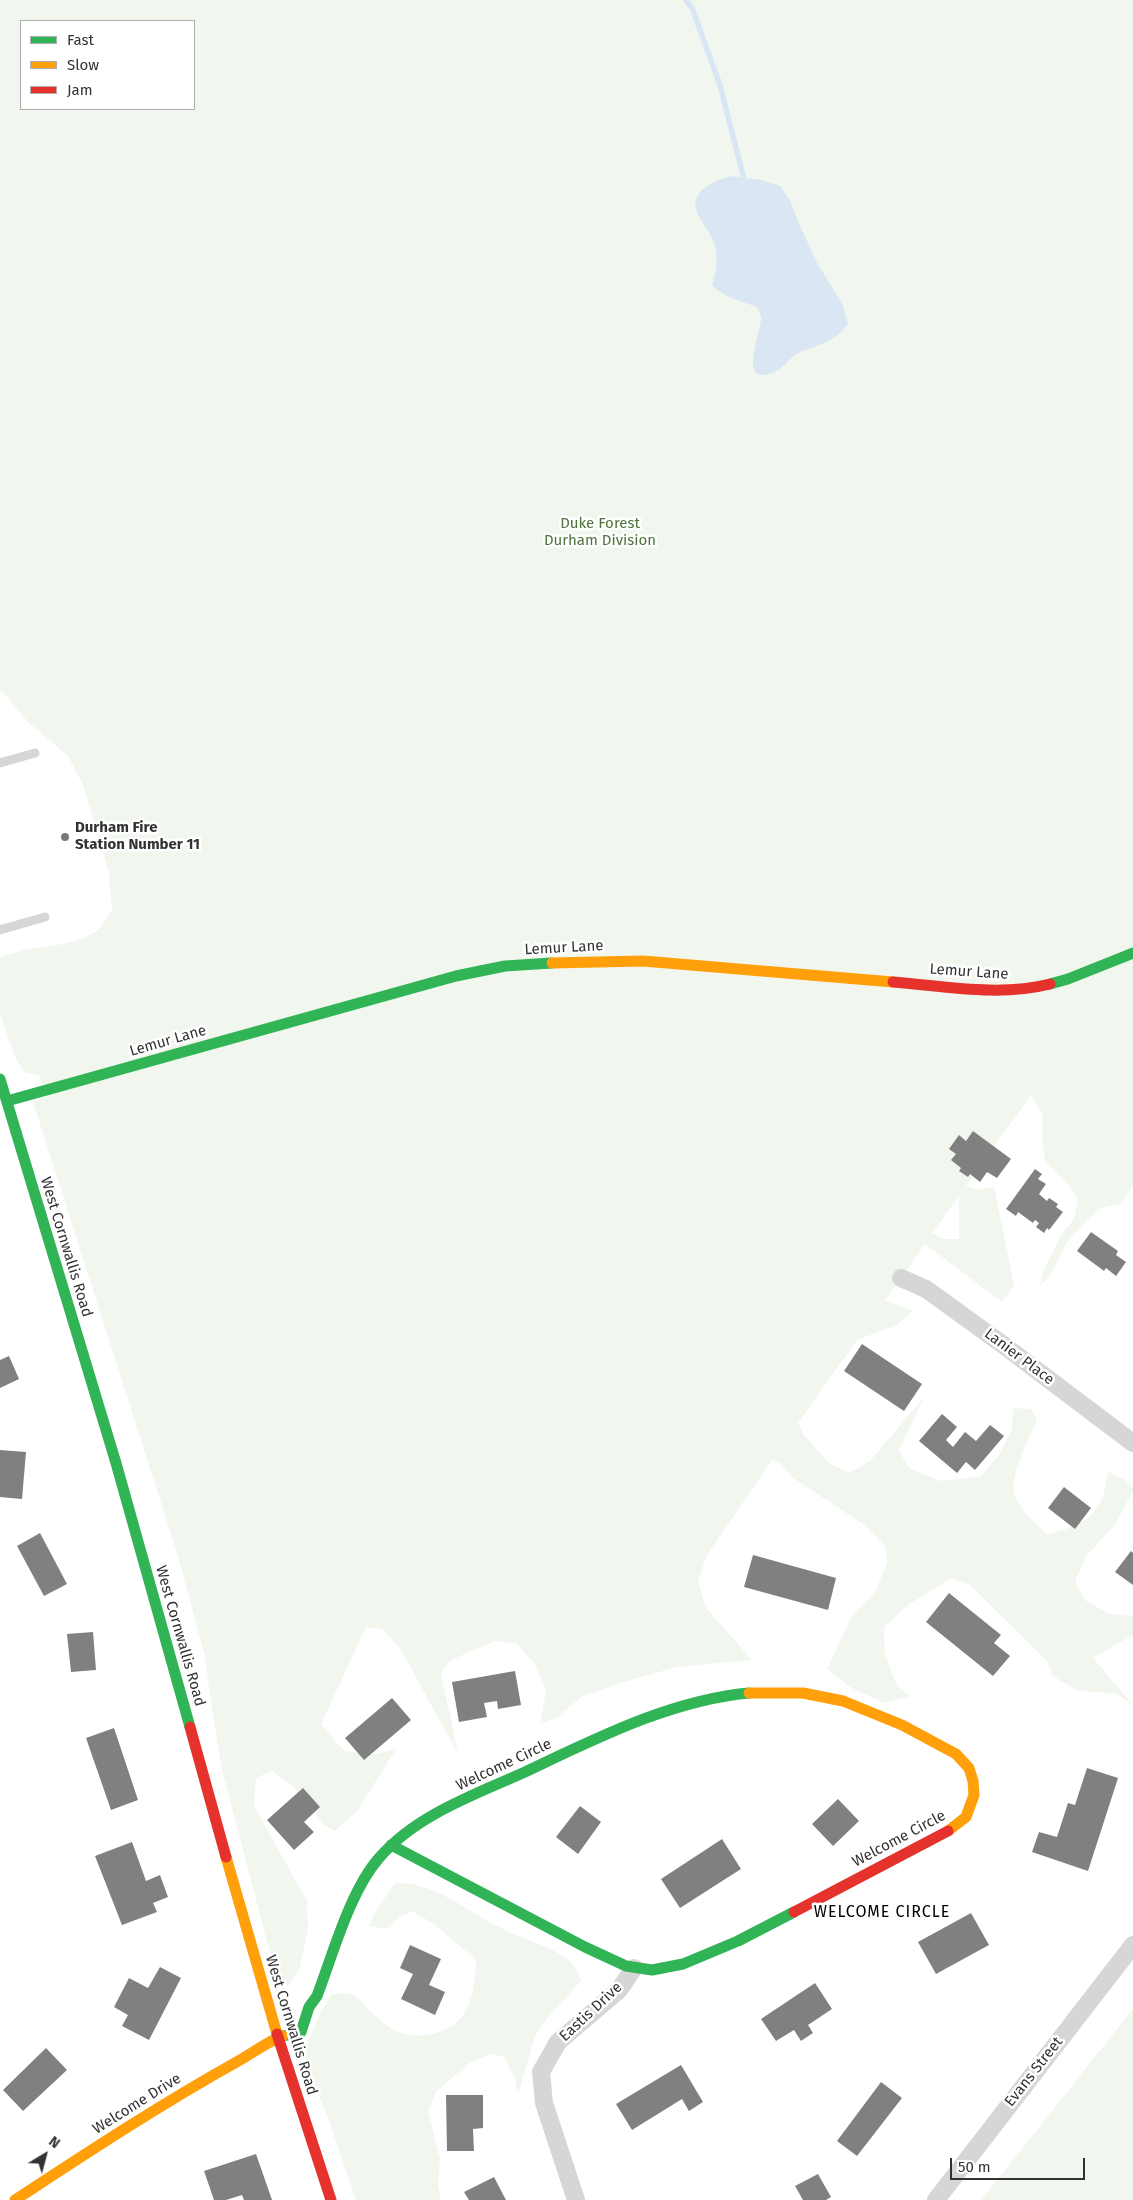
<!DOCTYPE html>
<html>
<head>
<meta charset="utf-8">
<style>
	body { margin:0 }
	#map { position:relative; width:1133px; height:2200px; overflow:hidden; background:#fff; font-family:"Fira Sans",sans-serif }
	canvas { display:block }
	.legend { position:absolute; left:20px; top:20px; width:175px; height:90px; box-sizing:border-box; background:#fff; border:1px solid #adadad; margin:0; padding:6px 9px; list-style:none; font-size:15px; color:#323232 }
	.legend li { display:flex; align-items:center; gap:10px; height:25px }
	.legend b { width:25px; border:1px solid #adadad }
	.north { position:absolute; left:20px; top:2130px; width:50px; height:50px; -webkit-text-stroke:4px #fff; paint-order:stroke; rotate:37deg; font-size:14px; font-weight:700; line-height:20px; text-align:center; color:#323232 }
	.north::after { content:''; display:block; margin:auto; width:18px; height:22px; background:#323232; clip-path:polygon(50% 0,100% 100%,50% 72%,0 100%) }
	.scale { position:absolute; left:950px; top:2158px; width:135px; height:22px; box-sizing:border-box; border:2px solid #323232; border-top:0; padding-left:6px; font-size:15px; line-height:18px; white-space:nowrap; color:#323232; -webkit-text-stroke:4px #fff; paint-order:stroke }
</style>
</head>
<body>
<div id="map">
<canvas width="1133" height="2200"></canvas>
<ul class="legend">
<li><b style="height:6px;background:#30b455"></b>Fast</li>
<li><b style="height:6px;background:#ff9f0a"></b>Slow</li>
<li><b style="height:6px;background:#e5322d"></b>Jam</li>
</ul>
<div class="north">N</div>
<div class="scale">50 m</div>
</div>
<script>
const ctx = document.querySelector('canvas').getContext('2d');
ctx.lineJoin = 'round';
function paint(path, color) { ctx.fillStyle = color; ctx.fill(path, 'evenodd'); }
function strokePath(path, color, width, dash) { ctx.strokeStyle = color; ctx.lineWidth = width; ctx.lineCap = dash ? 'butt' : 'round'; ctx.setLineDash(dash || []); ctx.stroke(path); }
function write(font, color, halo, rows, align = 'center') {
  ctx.font = font + ' "Fira Sans",sans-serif'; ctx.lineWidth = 5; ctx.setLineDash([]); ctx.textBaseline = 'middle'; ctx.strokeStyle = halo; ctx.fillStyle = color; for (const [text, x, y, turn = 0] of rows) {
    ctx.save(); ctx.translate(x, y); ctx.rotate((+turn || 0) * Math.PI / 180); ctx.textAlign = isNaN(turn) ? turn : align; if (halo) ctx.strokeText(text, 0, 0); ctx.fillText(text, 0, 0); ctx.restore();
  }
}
const green = new Path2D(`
	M0,0H1133V1185L1121,1204L1101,1208L1083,1224L1066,1244L1050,1276L1040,1286L1042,1274L1061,1235L1074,1219L1078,1200L1070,1187L1045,1160L1042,1142L1043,1115L1031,1095L966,1186L979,1190L994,1187L1014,1285L1002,1302L925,1244L885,1300L913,1311L897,1325L857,1340L798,1423L804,1435L830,1464L850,1473L871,1460L924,1397L899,1451L910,1469L941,1481L981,1476L999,1455L1012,1429L1013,1408L1031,1409L1037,1419C1030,1437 1008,1477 1015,1496C1021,1512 1035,1523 1047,1534C1068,1530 1093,1521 1102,1499C1105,1491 1106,1481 1108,1472L1122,1478L1133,1488V1491L1115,1525L1087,1555L1075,1581L1085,1600L1107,1613L1133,1616V1635L1093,1658L1133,1705L1116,1694L1076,1690L1053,1676L1047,1661L970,1585L952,1578L908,1605L884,1627L885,1655L897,1686L910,1696L884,1703L852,1688L827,1669L851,1618L875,1592L887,1563L886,1547L863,1524L793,1478L778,1461L772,1460L707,1555L698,1581L706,1608L752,1660L677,1667L624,1682L583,1696L556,1718L540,1724L546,1691L534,1663L516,1643L495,1641L451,1660L441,1673L458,1754L400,1648L382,1629L366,1627L321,1724L344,1751L377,1754L396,1749L358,1810L335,1831L324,1825L294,1787L272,1771L256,1778L254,1806L307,1901L308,1930L299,1970L288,1987L274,1968L221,1766L204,1653L178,1556L33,1102L46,1097L39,1075L24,1072L15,1057L0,1014V958C31,944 65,950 95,932C102,928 107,917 112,911L109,873L83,785L68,756L28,722L2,691L0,692ZM21,21H194V109H21ZM959,1196V1239H944L932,1233Z
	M395,1883C436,1882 466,1911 501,1928C523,1940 550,1945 570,1961C576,1965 578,1975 581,1981L549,2016L535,2036L518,2095L515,2079L504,2057L491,2054L471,2062L437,2091L428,2111L440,2159L438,2184L441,2200H356L327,2115L309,2070L304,2050L321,2012L331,1995C339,1993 346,1992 353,1995C359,1997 363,2004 367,2008C376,2017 389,2029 401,2033C411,2036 423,2036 432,2034C472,2025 474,1993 476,1959L433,1924L413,1911L400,1917L386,1929L369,1926L375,1912Z
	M1133,2009V2200H981Z`);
const water = new Path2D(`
	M732,176L762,180L780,186L790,200L797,219L817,263L842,303L848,323C838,341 818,345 800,352C790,357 786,366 776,371C735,391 762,331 761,318C761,314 758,310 757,307C741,301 724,298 712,285C716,272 718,260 715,247C712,233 700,222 696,209C691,189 717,180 732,176Z`);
const stream = new Path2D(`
	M686,0L692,8L720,85L745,183`);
const building = new Path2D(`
	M973,1131L1011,1159L997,1178L987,1172L980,1182L970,1174L968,1177L959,1171L961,1168L951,1160L956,1154L949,1149L959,1135L966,1141Z
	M1035,1169L1042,1174L1038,1179L1046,1184L1039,1194L1047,1201L1049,1198L1058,1204L1056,1207L1063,1212L1049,1230L1047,1228L1044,1233L1036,1227L1039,1223L1035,1220L1033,1223L1018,1212L1016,1216L1006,1209Z
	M1091,1232L1118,1251L1116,1255L1126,1262L1116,1276L1106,1268L1104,1271L1077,1251Z
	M862,1344L922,1384L904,1411L844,1371Z
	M9,1356L19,1379L0,1388V1360Z
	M942,1414L957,1427L946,1440L953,1447L965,1432L976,1441L990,1425L1004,1436L975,1470L966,1462L957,1473L919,1441Z
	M0,1450L26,1452L22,1499L0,1497Z
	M1064,1487L1091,1508L1075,1529L1048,1508Z
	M40,1533L67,1584L44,1596L17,1546Z
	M1131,1551L1133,1553V1585L1115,1572Z
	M753,1555L836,1578L828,1610L744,1587Z
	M949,1593L1001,1635L994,1643L1010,1656L993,1676L926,1622Z
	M93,1632L96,1670L71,1672L67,1634Z
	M515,1671L521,1705L498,1709L497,1701L484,1703L487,1717L459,1722L452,1682Z
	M392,1698L411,1720L364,1760L345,1738Z
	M114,1728L138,1800L111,1810L86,1738Z
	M1087,1768L1118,1778L1088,1871L1032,1852L1039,1832L1057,1837L1068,1803L1075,1805Z
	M303,1788L320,1807L304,1822L314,1832L294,1850L267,1820Z
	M838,1799L859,1821L833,1846L812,1824Z
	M580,1806L601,1822L578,1854L556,1837Z
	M722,1839L741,1869L680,1908L661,1879Z
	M132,1842L146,1881L160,1875L168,1897L153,1903L157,1912L122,1925L95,1856Z
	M971,1913L989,1945L936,1974L918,1942Z
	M410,1945L441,1959L429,1985L445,1992L435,2015L401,1999L413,1974L400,1968Z
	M160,1967L181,1978L149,2040L122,2026L128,2015L114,2007L129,1978L148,1988Z
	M815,1983L832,2009L808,2025L813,2033L801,2041L794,2030L776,2041L761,2019Z
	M46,2048L67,2070L23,2111L3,2090Z
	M681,2065L703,2102L689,2111L682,2099L632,2130L616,2104Z
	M881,2082L902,2098L857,2156L837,2141Z
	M446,2095H483V2128L473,2129L474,2151H447Z
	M256,2154L272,2200H244L242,2195L226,2200H214L204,2171Z
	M818,2174L831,2197L826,2200H803L795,2186Z
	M494,2177L506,2200H469L464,2192Z`);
const lane = new Path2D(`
	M0,763L35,753
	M0,930L45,917`);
const street = new Path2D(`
	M901,1278L926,1289L1002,1344L1133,1443
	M576,2200L544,2103L541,2072L558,2042L619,1990L634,1968
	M936,2200L1133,1945`);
const fast = new Path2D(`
	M1050,984L1068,979L1133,953
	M0,1079L116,1463L190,1727
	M7,1101L456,976L505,966L552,963
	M391,1845L585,1947L626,1966L652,1970L683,1964L738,1941L794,1912
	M283,2036L301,2032L309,2007L317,1996C333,1954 350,1891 379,1858C416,1815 474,1795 525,1772C595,1739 671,1700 749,1693`);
const slow = new Path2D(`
	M552,963L643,961L893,982
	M749,1693H803L843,1701L902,1725L956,1754L969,1768L973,1781L974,1795L966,1817L948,1831
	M226,1857L277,2034
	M15,2200C87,2153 158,2106 233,2064C245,2058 273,2038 283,2036`);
const jam = new Path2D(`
	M893,982C944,986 999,997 1050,984
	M190,1727L226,1857
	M794,1912L948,1831
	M277,2034L331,2200`);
const markers = [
	[65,837,5,"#7a7a7a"]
];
const parkNames = [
	["Duke Forest",600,524],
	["Durham Division",600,541]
];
const poiNames = [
	["Durham Fire",75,828],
	["Station Number 11",75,845]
];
const streetNames = [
	["Lemur Lane",564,948,-3],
	["Lemur Lane",969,972,4],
	["Lemur Lane",168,1041,-16],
	["West Cornwallis Road",66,1247,73],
	["Lanier Place",1019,1357,37],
	["West Cornwallis Road",180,1636,74],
	["Welcome Circle",504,1765,-25],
	["Welcome Circle",899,1839,-28],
	["Eastis Drive",591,2012,-43],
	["West Cornwallis Road",291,2025,73],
	["Evans Street",1034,2072,-52],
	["Welcome Drive",137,2104,-32]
];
const neighbourhoodNames = [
	["WELCOME CIRCLE",882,1913]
];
paint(green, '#f1f7ee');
paint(water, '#dbe6f4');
strokePath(stream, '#dbe6f4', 5.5);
paint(building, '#808080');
strokePath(lane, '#d6d6d6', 9);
strokePath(street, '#d6d6d6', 18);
strokePath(fast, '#30b455', 11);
strokePath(slow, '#ff9f0a', 11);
strokePath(jam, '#e5322d', 11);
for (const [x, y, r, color] of markers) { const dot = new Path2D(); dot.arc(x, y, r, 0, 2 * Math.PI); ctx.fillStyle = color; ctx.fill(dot); strokePath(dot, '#fff', 2); }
write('15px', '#4c733a', '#fff', parkNames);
write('bold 15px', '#323232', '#fff', poiNames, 'left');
write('15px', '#323232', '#fff', streetNames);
ctx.letterSpacing = '1px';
write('16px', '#000', '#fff', neighbourhoodNames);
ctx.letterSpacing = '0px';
</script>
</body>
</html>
